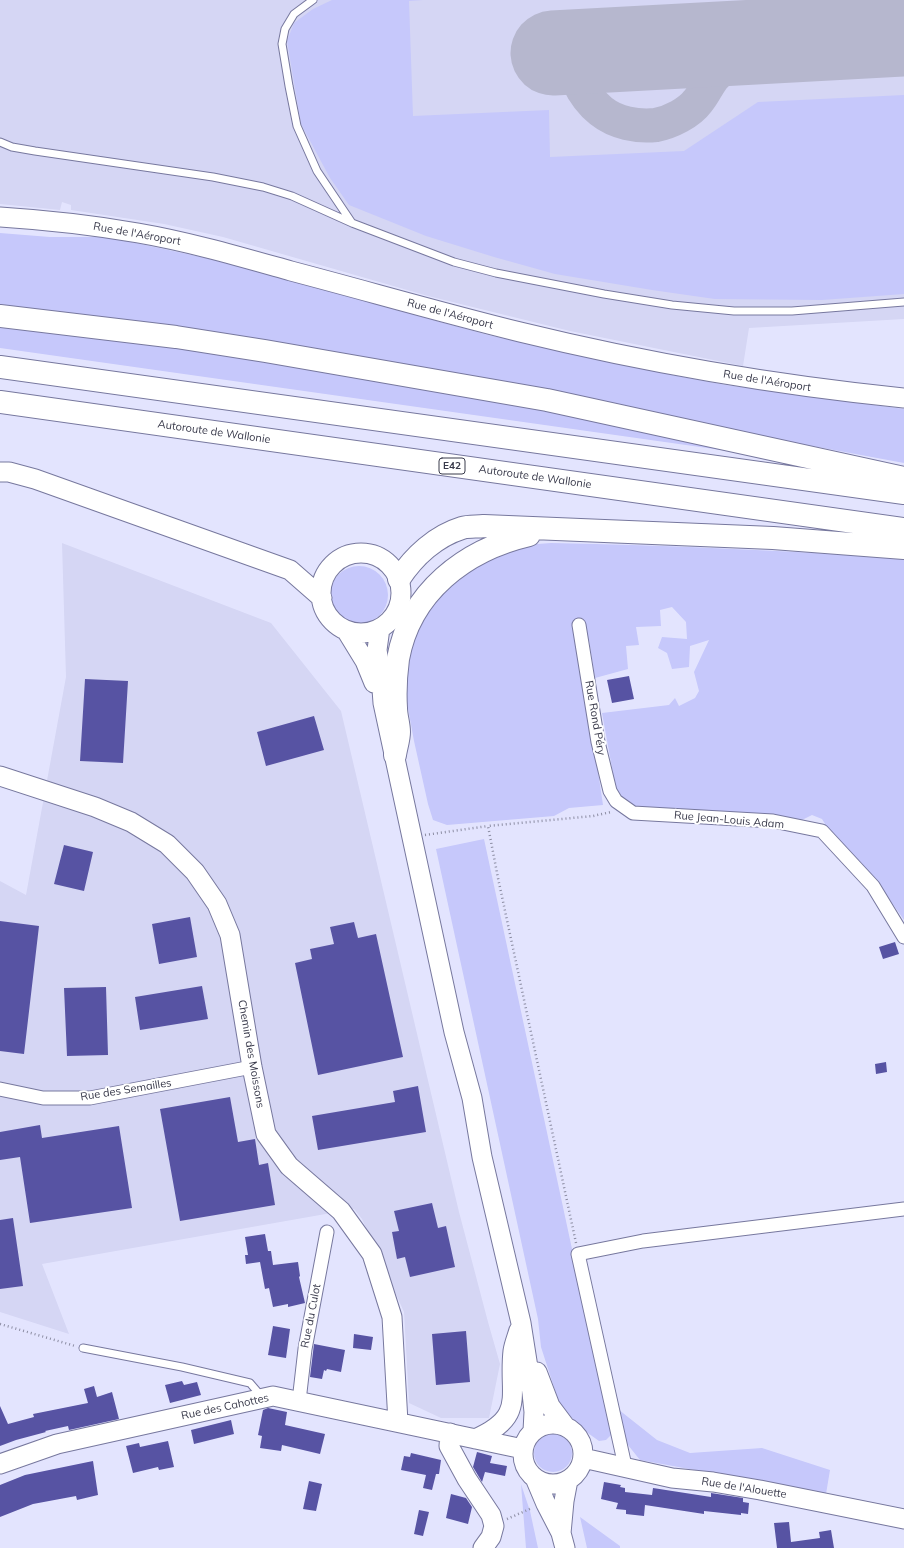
<!DOCTYPE html>
<html>
<head>
<meta charset="utf-8">
<style>
	body { margin:0 }
	canvas { display:block; background:#e3e4fe }
</style>
</head>
<body>
<canvas width="904" height="1548"></canvas>
<script>
const ctx = document.querySelector('canvas').getContext('2d');
ctx.lineJoin = 'round';
function paint(path, color) { ctx.fillStyle = color; ctx.fill(path, 'evenodd'); }
function strokePath(path, color, width, dash) { ctx.strokeStyle = color; ctx.lineWidth = width; ctx.lineCap = dash ? 'butt' : 'round'; ctx.setLineDash(dash || []); ctx.stroke(path); }
function write(font, color, halo, rows, align = 'center') {
  ctx.font = font + ' Mulish,sans-serif'; ctx.lineWidth = 4; ctx.setLineDash([]); ctx.textBaseline = 'middle'; ctx.strokeStyle = halo; ctx.fillStyle = color; for (const [text, x, y, turn = 0] of rows) {
    ctx.save(); ctx.translate(x, y); ctx.rotate((+turn || 0) * Math.PI / 180); ctx.textAlign = isNaN(turn) ? turn : align; if (halo) ctx.strokeText(text, 0, 0); ctx.fillText(text, 0, 0); ctx.restore();
  }
}
const built = new Path2D(`
	M0,0H904V319L749,328L743,366L570,331L428,296L223,237L164,224L71,210V205L62,202L60,210L0,204Z
	M62,543L271,623L341,711L459,1212L488,1322L500,1364L489,1418H441L409,1403L404,1312L362,1219L354,1209L42,1264L69,1334L0,1312V881L26,895L66,677Z`);
const green = new Path2D(`
	M332,0H423L409,1L413,116L549,110L550,157L684,151L758,102L904,95V294L822,300L715,299L652,290L555,274L494,257L426,236L349,205L330,178L301,124L287,41L294,23L313,9Z
	M0,233L50,237H108L215,260L488,335L672,375L726,385L904,409V463L796,443L569,395L0,304Z
	M0,322L306,362L792,460L0,348Z
	M551,543C669,545 786,551 904,558V920L873,876L833,837L822,819L812,815L800,821L634,807L621,800L616,790L602,713L669,705L675,698L679,706L695,698L699,691L694,672L709,640L690,646L689,667L672,669L667,653L658,648L662,637L687,639L686,622L672,607L660,610L661,626L636,627L639,645L626,646L628,669L595,678L589,640L579,642L603,805L569,808L554,816L447,825L433,820L428,804L414,741L403,681L419,614L479,559L524,545Z
	M330 595a29 29 0 1 1 58 0a29 29 0 1 1-58 0Z
	M484,839L604,1398L657,1440L690,1453L762,1448L830,1470L826,1494L640,1460L628,1445L622,1432H614L606,1440L599,1441L585,1431L560,1406L541,1347L538,1319L436,849Z
	M534 1453a19 19 0 1 1 38 0a19 19 0 1 1-38 0Z
	M521,1484L530,1511L538,1548H526Z
	M580,1517L620,1546V1548H587Z`);
const taxiway = new Path2D(`
	M785,40L764,38L739,28L717,24L595,29C587,33 579,37 575,47C567,69 584,97 601,111C616,123 637,127 656,125C671,122 689,113 698,101C704,94 707,86 713,78C719,71 730,62 738,57C756,46 777,44 797,40`);
const runway = new Path2D(`
	M553,53L904,34`);
const building = new Path2D(`
	M629,676L634,699L612,703L607,680Z
	M85,679L128,681L123,763L80,761Z
	M314,716L324,750L266,766L257,732Z
	M64,845L93,852L84,891L54,884Z
	M190,917L197,957L159,964L152,924Z
	M0,921L39,926L24,1054L0,1051Z
	M354,922L358,938L376,934L403,1057L318,1075L295,963L312,959L310,949L334,944L330,927Z
	M895,942L899,954L883,959L879,947Z
	M202,986L208,1019L140,1030L135,997Z
	M106,987L108,1055L67,1056L64,988Z
	M886,1062L887,1072L876,1074L875,1064Z
	M418,1086L426,1132L318,1150L312,1116L395,1102L393,1091Z
	M230,1097L238,1142L255,1139L259,1165L268,1163L275,1205L180,1221L160,1109Z
	M40,1125L42,1138L119,1126L132,1208L30,1223L20,1157L0,1160V1132Z
	M432,1203L438,1228L446,1226L455,1267L410,1277L405,1257L397,1259L392,1232L399,1231L394,1211Z
	M13,1218L23,1286L0,1289V1220Z
	M265,1234L268,1251H271L273,1265L298,1262L300,1276L299,1277L305,1303L288,1307V1304L273,1307L269,1288L265,1289L260,1262L246,1264L245,1255H248L245,1237Z
	M273,1326L290,1329L286,1358L268,1355Z
	M466,1331L470,1382L436,1385L432,1334Z
	M354,1334L373,1337L371,1350L353,1348Z
	M314,1344L345,1350L341,1372L327,1369L326,1371L324,1370L322,1379L310,1377Z
	M182,1381L184,1385L197,1382L201,1395L170,1403L165,1385Z
	M94,1386L97,1397L112,1392L119,1419L69,1430L68,1426L45,1431L46,1432L16,1440L0,1446V1406L8,1424L34,1417L33,1414L88,1403L84,1389Z
	M268,1408L287,1412L285,1425L325,1434L320,1454L282,1445L281,1451L260,1448L262,1436L258,1435L263,1410Z
	M231,1420L234,1434L194,1444L191,1430Z
	M168,1441L174,1467L159,1470L158,1467L133,1473L126,1446L139,1443L140,1447Z
	M477,1452L492,1456L490,1463L507,1466L505,1476L485,1472L482,1482L473,1467Z
	M411,1453L441,1460L439,1474H436L432,1490L423,1488L426,1475L401,1470L404,1456L410,1457Z
	M93,1461L98,1495L77,1500L76,1496L33,1504L0,1517V1485L25,1475Z
	M309,1481L322,1484L316,1511L303,1509Z
	M604,1482L621,1485L620,1487L625,1488V1492L652,1495L653,1488L711,1497V1493L743,1498V1502L749,1503L748,1514L741,1513V1515L704,1511V1514L645,1505L644,1516L626,1514V1510L616,1509L618,1503L601,1499Z
	M451,1494L466,1498L472,1507L468,1524L446,1518Z
	M419,1510L429,1512L423,1536L414,1534Z
	M789,1522L791,1542L820,1538L819,1532L831,1530L834,1548H777L774,1523Z`);
const path = new Path2D(`
	M425,835L488,826
	M576,1243L498,878L488,826L593,816L611,812
	M0,1324L75,1346
	M507,1519L532,1508`);
const lane = new Path2D(`
	M313,0L294,14L285,29L282,44L289,86L297,126L317,171L352,223
	M0,142L12,147L35,151L213,177L263,187L292,196L352,223L454,262L496,273L604,294L672,305L734,311H792L904,302
	M83,1348L182,1367L250,1383L262,1397`);
const street = new Path2D(`
	M579,625L598,742L610,791L616,801L633,813L773,821L822,831L873,886L904,937
	M0,1089L43,1098H90L252,1067
	M299,1401L305,1349L327,1232
	M625,1466L578,1254L643,1241L904,1209`);
const secondary = new Path2D(`
	M0,217C46,220 92,225 138,233C190,242 241,257 291,271C367,291 443,313 520,332C647,363 775,385 904,398
	M0,472H9L35,479L290,570L322,598
	M321 593a40 40 0 1 1 80 0a40 40 0 1 1-80 0Z
	M380,628L377,650L381,675L383,703L454,1032L472,1098L482,1157L521,1323L532,1393L534,1412L533,1431
	M346,630L365,661L374,683
	M0,776L95,807L131,822L167,844L195,872L217,904L230,935L252,1067L266,1134L289,1166L341,1211L372,1254L392,1317L398,1422
	M537,1372L550,1406L565,1426
	M523 1454a30 30 0 1 1 60 0a30 30 0 1 1-60 0Z
	M450,1433L449,1446L467,1479L491,1515L494,1526L491,1537L483,1548
	M475,1439C527,1416 508,1396 513,1351C514,1344 517,1337 519,1330
	M583,1458L672,1478L713,1482L760,1490L904,1519
	M0,1464L57,1444L273,1396L523,1449
	M535,1478L546,1504L561,1533L565,1548
	M561,1533L564,1501L568,1480`);
const highway = new Path2D(`
	M0,316L176,337L265,351L547,400L904,478
	M0,367L904,493
	M0,402L904,529
	M399,579C414,556 436,536 462,528C469,526 477,527 484,526L773,538L904,548
	M395,755C396,748 399,739 399,732C399,724 396,716 396,708C395,692 396,674 398,659C410,592 465,550 529,535`);
const shields = [
	[452,466,26]
];
const shieldNames = [
	["E42",452,466]
];
const streetNames = [
	["Rue de l'Aéroport",137,234,10],
	["Rue de l'Aéroport",450,314,15],
	["Rue de l'Aéroport",767,381,9],
	["Autoroute de Wallonie",214,432,8],
	["Autoroute de Wallonie",535,477,8],
	["Rue Rond Péry",595,718,80],
	["Rue Jean-Louis Adam",729,820,5],
	["Chemin des Moissons",251,1054,80],
	["Rue des Semailles",126,1090,-9],
	["Rue du Culot",311,1316,-79],
	["Rue des Cahottes",225,1407,-12],
	["Rue de l'Alouette",744,1488,9]
];
paint(built, '#d5d6f4');
paint(green, '#c6c8fb');
strokePath(taxiway, '#b6b7ce', 34);
strokePath(runway, '#b6b7ce', 85);
paint(building, '#5753a3');
strokePath(lane, '#77789e', 9);
strokePath(street, '#77789e', 15);
strokePath(secondary, '#77789e', 21);
strokePath(highway, '#77789e', 24);
strokePath(path, '#8c8da3', 2.5, [1, 3]);
strokePath(lane, '#fff', 7);
strokePath(street, '#fff', 13);
strokePath(secondary, '#fff', 19);
strokePath(highway, '#fff', 22);
for (const [x, y, w] of shields) { const box = new Path2D(); box.roundRect(x - w / 2, y - 8, w, 16, 3); ctx.fillStyle = '#fff'; ctx.fill(box); strokePath(box, '#393a4b', 1); }
write('bold 10px', '#393a4b', null, shieldNames);
write('11px', '#393a4b', '#fff', streetNames);
</script>
</body>
</html>
